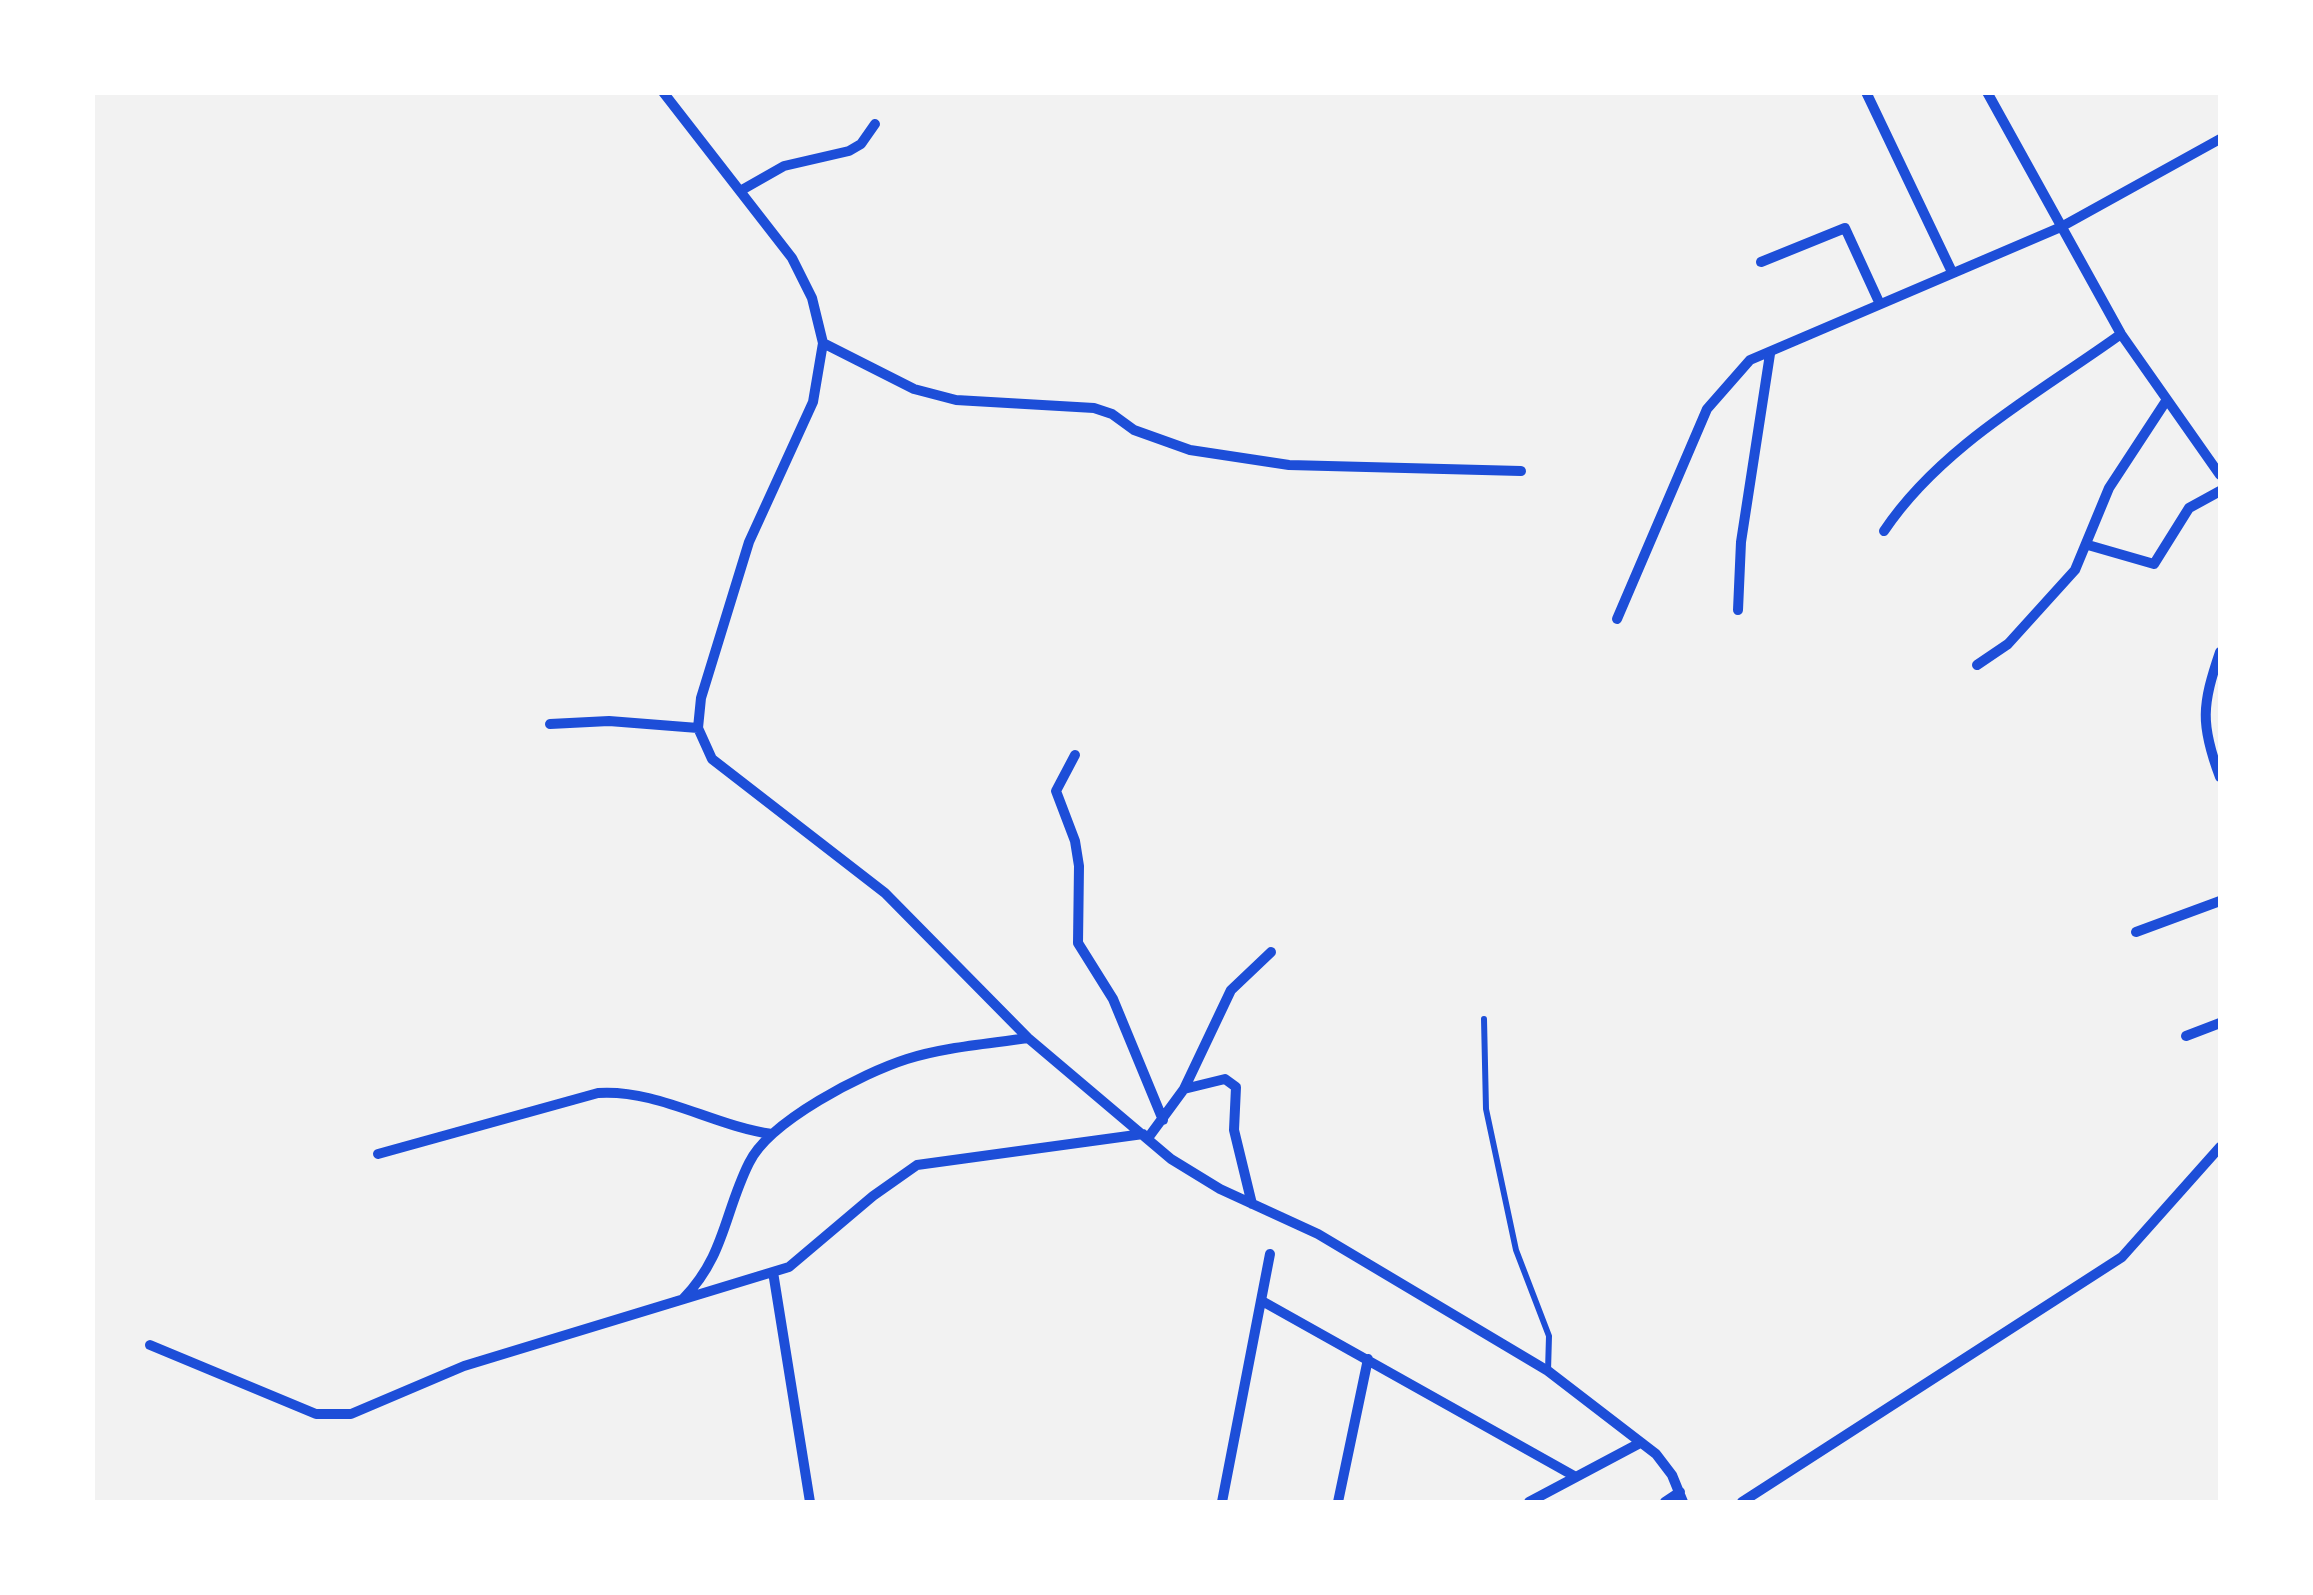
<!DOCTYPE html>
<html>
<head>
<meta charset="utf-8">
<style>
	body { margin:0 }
	#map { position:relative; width:2313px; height:1595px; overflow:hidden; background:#f2f2f2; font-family:"Asap Condensed",sans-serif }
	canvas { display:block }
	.frame { position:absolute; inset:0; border:95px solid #fff; pointer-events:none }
</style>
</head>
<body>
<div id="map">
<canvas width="2313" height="1595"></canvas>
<div class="frame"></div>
</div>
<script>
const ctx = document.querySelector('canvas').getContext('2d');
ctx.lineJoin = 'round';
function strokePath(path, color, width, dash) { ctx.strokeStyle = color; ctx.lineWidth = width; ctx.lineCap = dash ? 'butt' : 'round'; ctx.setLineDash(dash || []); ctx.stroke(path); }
const service = new Path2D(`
	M1484,1019L1486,1109L1516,1250L1549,1336L1548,1371`);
const minor = new Path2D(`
	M663,92L792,258L812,298L823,343L813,402L749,542L701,698L698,728L712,759L885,893L1028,1038L1171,1159L1220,1189L1318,1234L1548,1371L1656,1454L1672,1475L1683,1502
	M1866,92L1952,272
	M1987,92L2121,334L2220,475
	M740,191L784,166L849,151L861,144L875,124
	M1761,262L1845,228L1879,302
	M823,343L914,389L956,400L1094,408L1112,414L1134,430L1190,450L1289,465L1521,471
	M1884,531C1941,446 2039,393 2121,334
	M2088,545L2154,564L2189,508L2220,491
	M1738,610L1741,542L1770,354
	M1617,619L1707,409L1750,360L2061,227L2220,139
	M2220,652C2202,705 2200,724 2220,777
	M1977,665L2008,644L2075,570L2109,488L2166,401
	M550,724L609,721L698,728
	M1075,755L1056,791L1075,841L1079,866L1078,943L1113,999L1163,1120
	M2136,932L2220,901
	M2186,1036L2220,1023
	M1184,1089L1225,1079L1236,1087L1234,1130L1252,1204
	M1148,1138L1184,1089L1231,990L1271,952
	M378,1154L598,1093C658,1089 713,1126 772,1134
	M773,1272L810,1502
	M683,1299C725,1256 724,1213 749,1163C769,1121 863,1073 907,1059C945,1047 988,1044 1028,1038
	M1262,1301L1576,1477
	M150,1345L316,1414H351L464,1366L789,1267L873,1196L917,1165L1143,1134
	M1222,1502L1270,1254
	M1338,1502L1368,1359
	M1529,1502L1640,1443
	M1665,1502L1680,1492
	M1742,1502L2122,1257L2220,1147`);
strokePath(service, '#1d4ed8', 6);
strokePath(minor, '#1d4ed8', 10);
</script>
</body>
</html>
